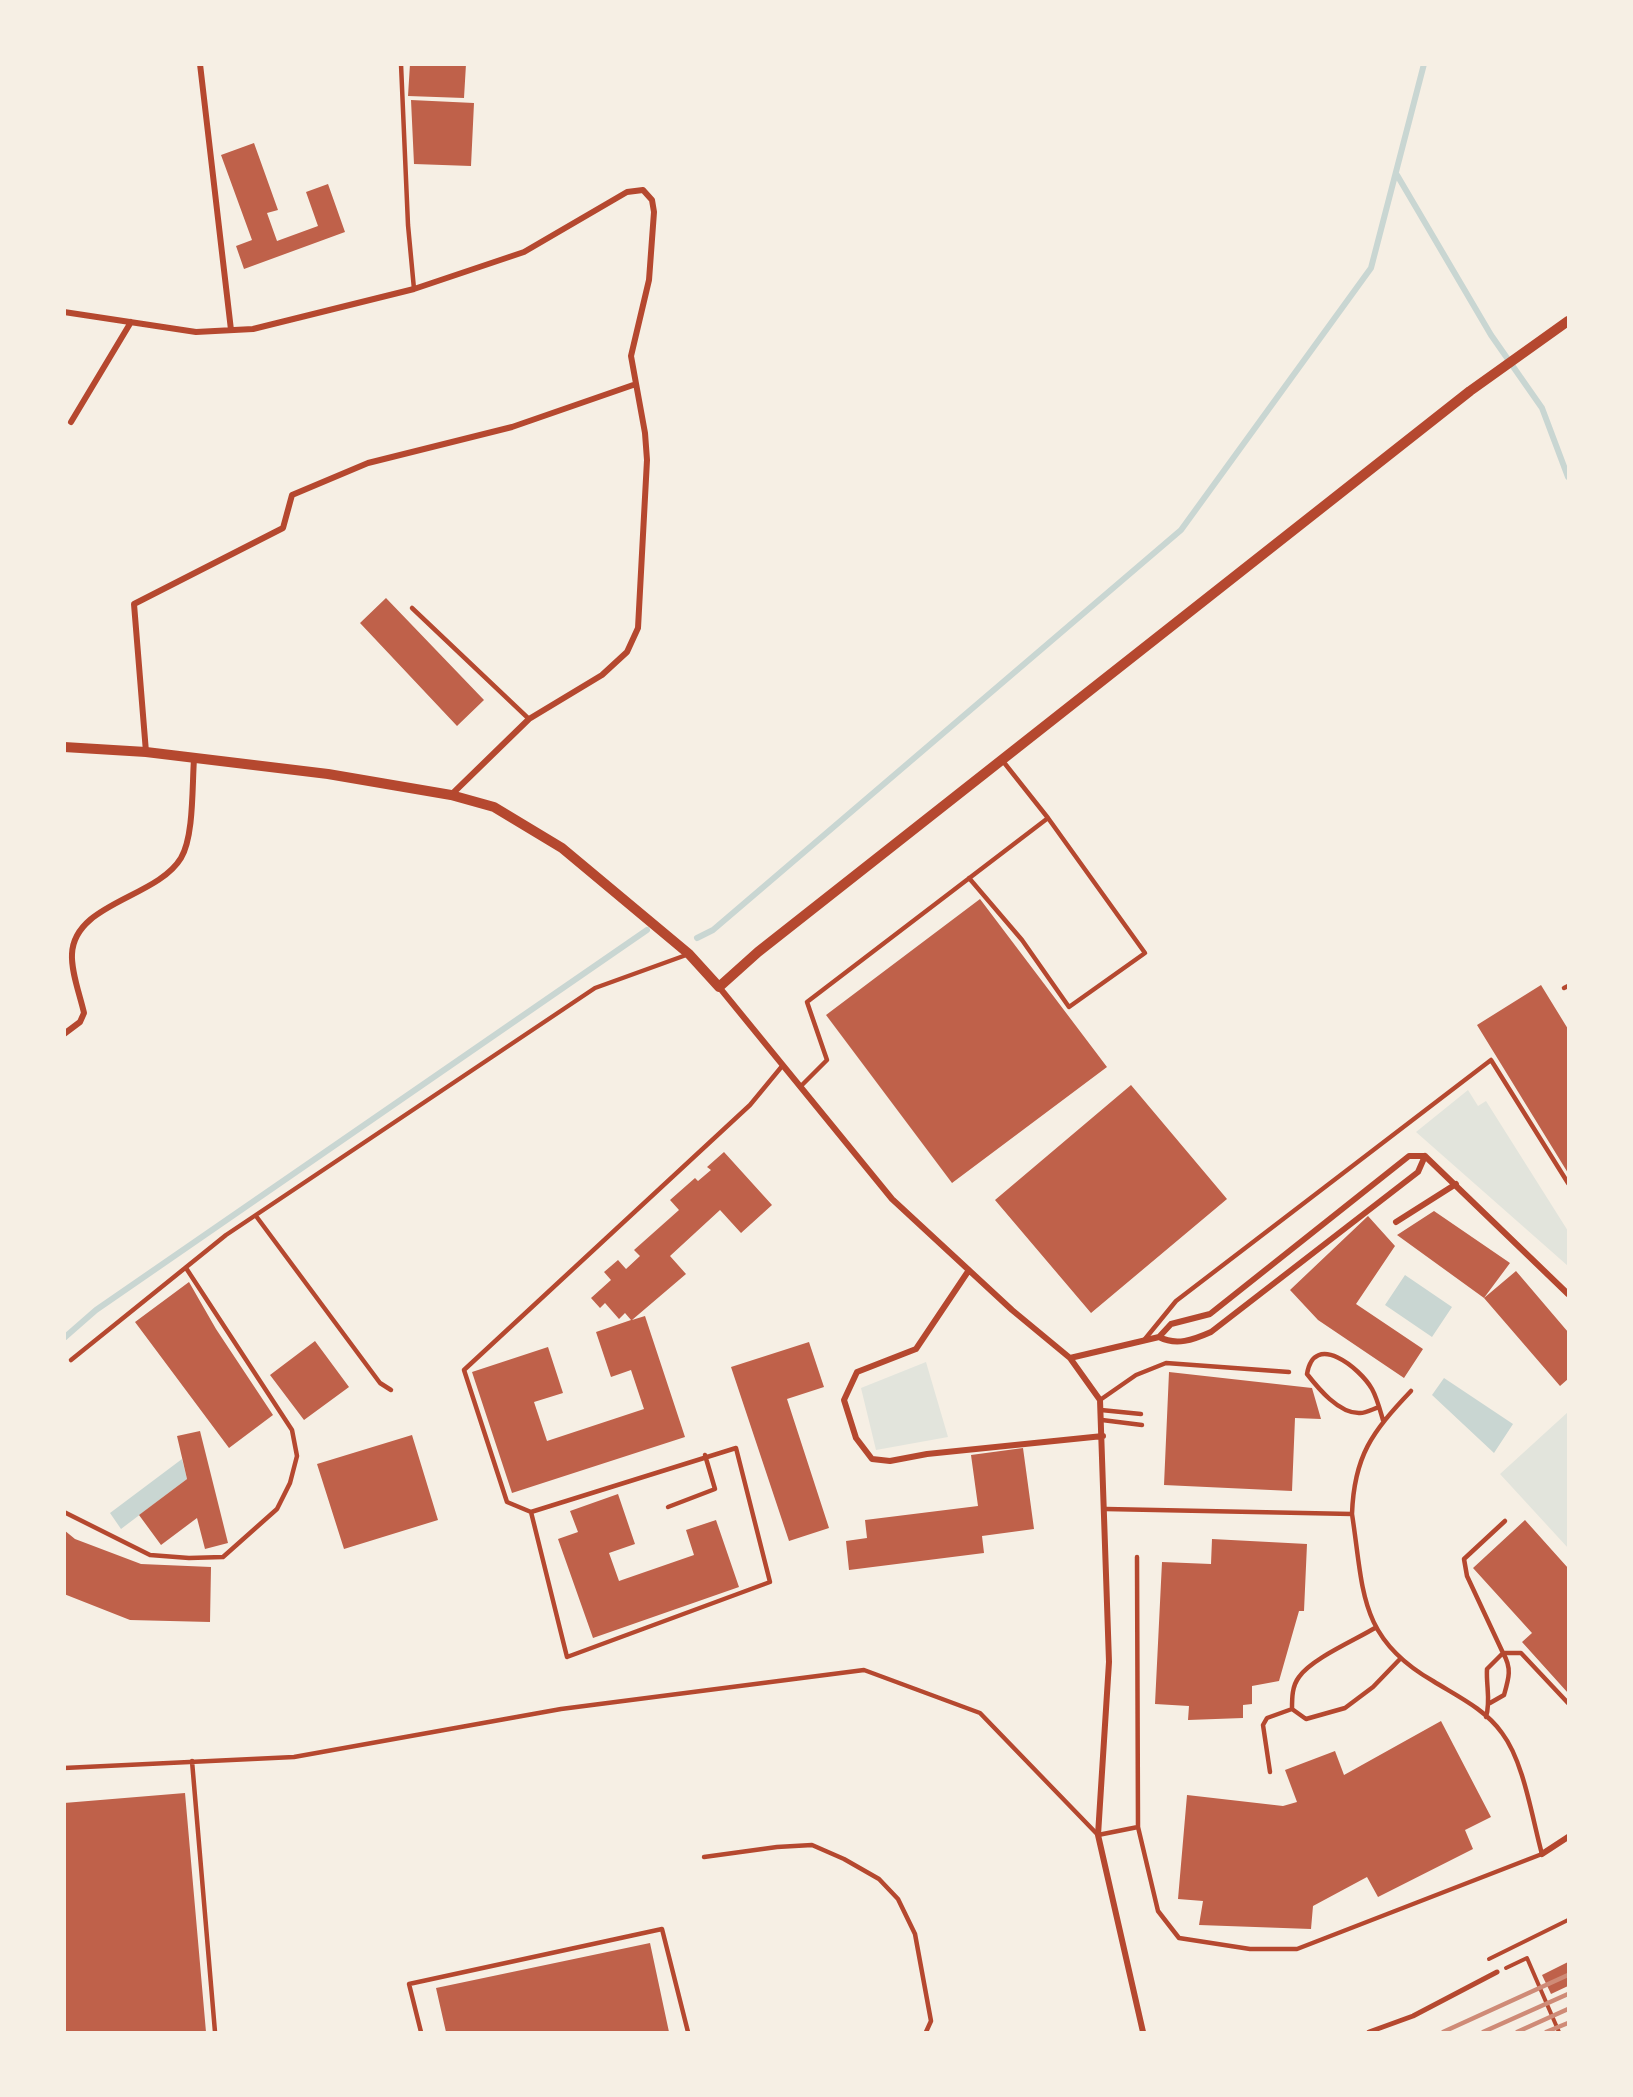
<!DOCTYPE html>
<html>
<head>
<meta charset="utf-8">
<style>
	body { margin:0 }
	#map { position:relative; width:1633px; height:2097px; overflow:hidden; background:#f6efe4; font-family:"Space Grotesk",sans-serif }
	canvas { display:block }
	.frame { position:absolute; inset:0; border:66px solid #f6efe4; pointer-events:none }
</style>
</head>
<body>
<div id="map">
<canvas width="1633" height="2097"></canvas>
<div class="frame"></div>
</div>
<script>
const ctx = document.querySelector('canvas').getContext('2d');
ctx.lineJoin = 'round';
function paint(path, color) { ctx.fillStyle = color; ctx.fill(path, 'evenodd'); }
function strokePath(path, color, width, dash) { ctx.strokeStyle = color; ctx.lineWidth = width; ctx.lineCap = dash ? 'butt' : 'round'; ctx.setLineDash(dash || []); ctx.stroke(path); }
const green = new Path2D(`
	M1468,1090L1478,1106L1486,1101L1568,1231V1266L1416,1132Z
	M926,1362L948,1437L876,1450L861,1388Z
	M1568,1412V1548L1500,1474Z`);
const water = new Path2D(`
	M1405,1275L1452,1307L1432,1337L1385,1305Z
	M1444,1378L1513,1424L1494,1453L1432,1395Z
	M182,1459L187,1479L121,1529L110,1513Z`);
const stream = new Path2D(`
	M1397,175L1491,335L1542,408L1568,477
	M697,938L713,930L1181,530L1371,268L1424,64
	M64,1338L96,1310L647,930`);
const building = new Path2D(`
	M410,64H466L464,98L408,96Z
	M411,100L474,103L471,166L414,164Z
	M254,143L278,210L267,213L277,241L318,226L306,192L328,184L345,232L244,269L236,246L252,240L221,155Z
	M386,598L484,700L457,726L360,623Z
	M980,899L1107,1067L952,1183L826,1015Z
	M1541,985L1568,1029V1173L1477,1025Z
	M1131,1085L1227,1199L1091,1313L995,1200Z
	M724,1152L772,1205L741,1233L720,1210L670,1256L686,1274L632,1320L645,1316L685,1437L512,1493L472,1372L548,1347L563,1393L534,1402L547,1441L644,1409L631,1370L611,1377L596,1332L631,1320L625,1313L619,1319L605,1303L600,1308L591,1298L611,1280L604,1272L618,1260L626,1269L640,1256L634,1250L679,1210L670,1200L695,1178L698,1181L711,1170L707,1167Z
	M1434,1211L1510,1263L1484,1298L1397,1235Z
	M1368,1216L1395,1246L1356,1304L1423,1349L1404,1378L1318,1320L1290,1290Z
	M1516,1271L1568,1332V1379L1560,1386L1484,1298Z
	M189,1282L216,1329L273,1415L229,1448L135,1322Z
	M315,1341L349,1387L304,1420L270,1375Z
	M809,1342L824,1387L787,1399L829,1528L789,1541L731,1367Z
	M1169,1372L1312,1388L1321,1419L1295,1418L1292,1491L1164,1485Z
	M200,1431L228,1543L205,1549L197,1518L161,1545L139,1515L187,1479L177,1436Z
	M412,1435L438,1520L344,1549L317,1464Z
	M1023,1448L1034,1529L982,1536L984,1553L849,1570L846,1541L867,1538L865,1520L978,1506L971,1455Z
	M618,1494L635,1544L609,1553L619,1581L694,1555L686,1530L716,1520L739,1587L593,1638L558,1539L578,1532L570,1511Z
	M1525,1520L1568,1568V1693L1522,1642L1532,1633L1473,1568Z
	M64,1530L75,1539L141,1564L211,1567L210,1622L130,1620L64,1594Z
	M1212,1539L1307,1544L1304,1611H1299L1279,1681L1252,1686V1704L1243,1705V1718L1188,1720L1189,1706L1155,1704L1162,1562L1211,1564Z
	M1441,1721L1491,1817L1465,1830L1473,1849L1378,1897L1367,1877L1313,1906L1311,1929L1199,1925L1203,1901L1178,1899L1187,1795L1283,1806L1297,1802L1285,1770L1335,1751L1344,1775Z
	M185,1793L206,2032H64V1803Z
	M650,1943L669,2032H446L436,1988Z
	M1568,1962V1986L1551,1994L1542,1975Z`);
const path = new Path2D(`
	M1489,1959L1568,1920
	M1506,1968L1527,1958L1559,2032`);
const service = new Path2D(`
	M401,64L408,225L414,289
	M412,608L529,719
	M969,878L1022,940L1069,1007L1145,953L1048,818
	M1564,988L1568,986
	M800,1087L827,1060L807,1002L1048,818L1002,760
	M256,1216L380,1383L391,1390
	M1145,1339L1176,1301L1491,1060L1568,1183
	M71,1360L226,1235L595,988L689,954
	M1100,1400L1136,1375L1166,1363L1289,1372
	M1379,1407C1373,1409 1366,1413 1360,1413C1339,1414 1318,1388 1307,1374C1314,1331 1360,1368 1372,1389C1377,1398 1380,1410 1383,1420
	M1101,1410L1141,1414
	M1102,1420L1142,1425
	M668,1507L715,1489L705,1455
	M64,1512L150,1555L189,1558L223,1557L277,1509L290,1483L297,1456L292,1430L186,1268
	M531,1512L567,1657L770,1582L736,1448L531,1512L507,1502L464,1370L750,1105L783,1065
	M1352,1514C1354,1456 1372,1432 1411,1391
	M1137,1557L1138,1827
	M1490,1703L1504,1695C1509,1678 1512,1668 1503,1653H1521L1568,1703
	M1292,1709L1306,1719L1345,1708L1373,1687L1400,1659
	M1486,1717C1491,1701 1486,1686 1487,1669L1503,1653L1467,1576L1464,1559L1505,1521
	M192,1761L215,2032
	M64,1768L294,1757L561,1709L864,1670L980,1713L1098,1835L1138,1827L1158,1911L1179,1938L1250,1949H1297L1542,1854C1532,1818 1524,1762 1502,1733C1485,1709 1457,1696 1433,1681C1358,1638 1364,1591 1352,1514L1106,1509
	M1270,1772L1263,1725L1267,1718L1292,1709C1292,1698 1292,1686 1299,1677C1311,1659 1355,1640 1375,1628
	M704,1857L777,1847L812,1845L844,1859L879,1879L898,1899L915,1934L931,2021L926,2032
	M421,2032L409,1984L662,1929L688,2032`);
const pedestrian = new Path2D(`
	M1369,2032L1413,2016L1497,1972`);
const minor = new Path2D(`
	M200,64L231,330
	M64,312L196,332L253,329L414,289L524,252L627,192L643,190L652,200L654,212L649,280L631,356L645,433L647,460L638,628L627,652L602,675L529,719L451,795
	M71,422L131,322
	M146,752L134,604L283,528L292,495L368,463L512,427L636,384
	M719,987L892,1199L1012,1310L1070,1358L1100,1400L1109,1662L1098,1835L1143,2032
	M64,1034L80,1022L84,1013C80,995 71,972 72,954C74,903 157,898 181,858C194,836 192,786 194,759
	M1425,1156L1568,1294
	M1396,1222L1456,1184
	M969,1270L916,1349L857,1372L844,1400L856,1438L872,1459L890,1461L927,1454L1103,1436
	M1070,1358L1159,1337L1171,1324L1210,1314L1409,1156H1425L1418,1172L1211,1332C1193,1340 1176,1346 1159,1337
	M1542,1854L1568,1837`);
const tertiary = new Path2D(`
	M64,747L146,752L328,774L451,795L494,807L562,848L689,954L719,987L758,952L1470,391L1568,321`);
const rail = new Path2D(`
	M1443,2032L1568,1975
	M1483,2032L1568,1994
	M1517,2032L1568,2009
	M1546,2032L1568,2023`);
paint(green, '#e2e4dc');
paint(water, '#c9d6d2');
strokePath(stream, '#c9d6d2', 6);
paint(building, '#bf614a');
strokePath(path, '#b5482f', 4);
strokePath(service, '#b5482f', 4.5);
strokePath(pedestrian, '#b5482f', 5);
strokePath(minor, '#b5482f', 6);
strokePath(tertiary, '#b5482f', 10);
strokePath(rail, '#cf8b77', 4.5);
</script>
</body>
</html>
